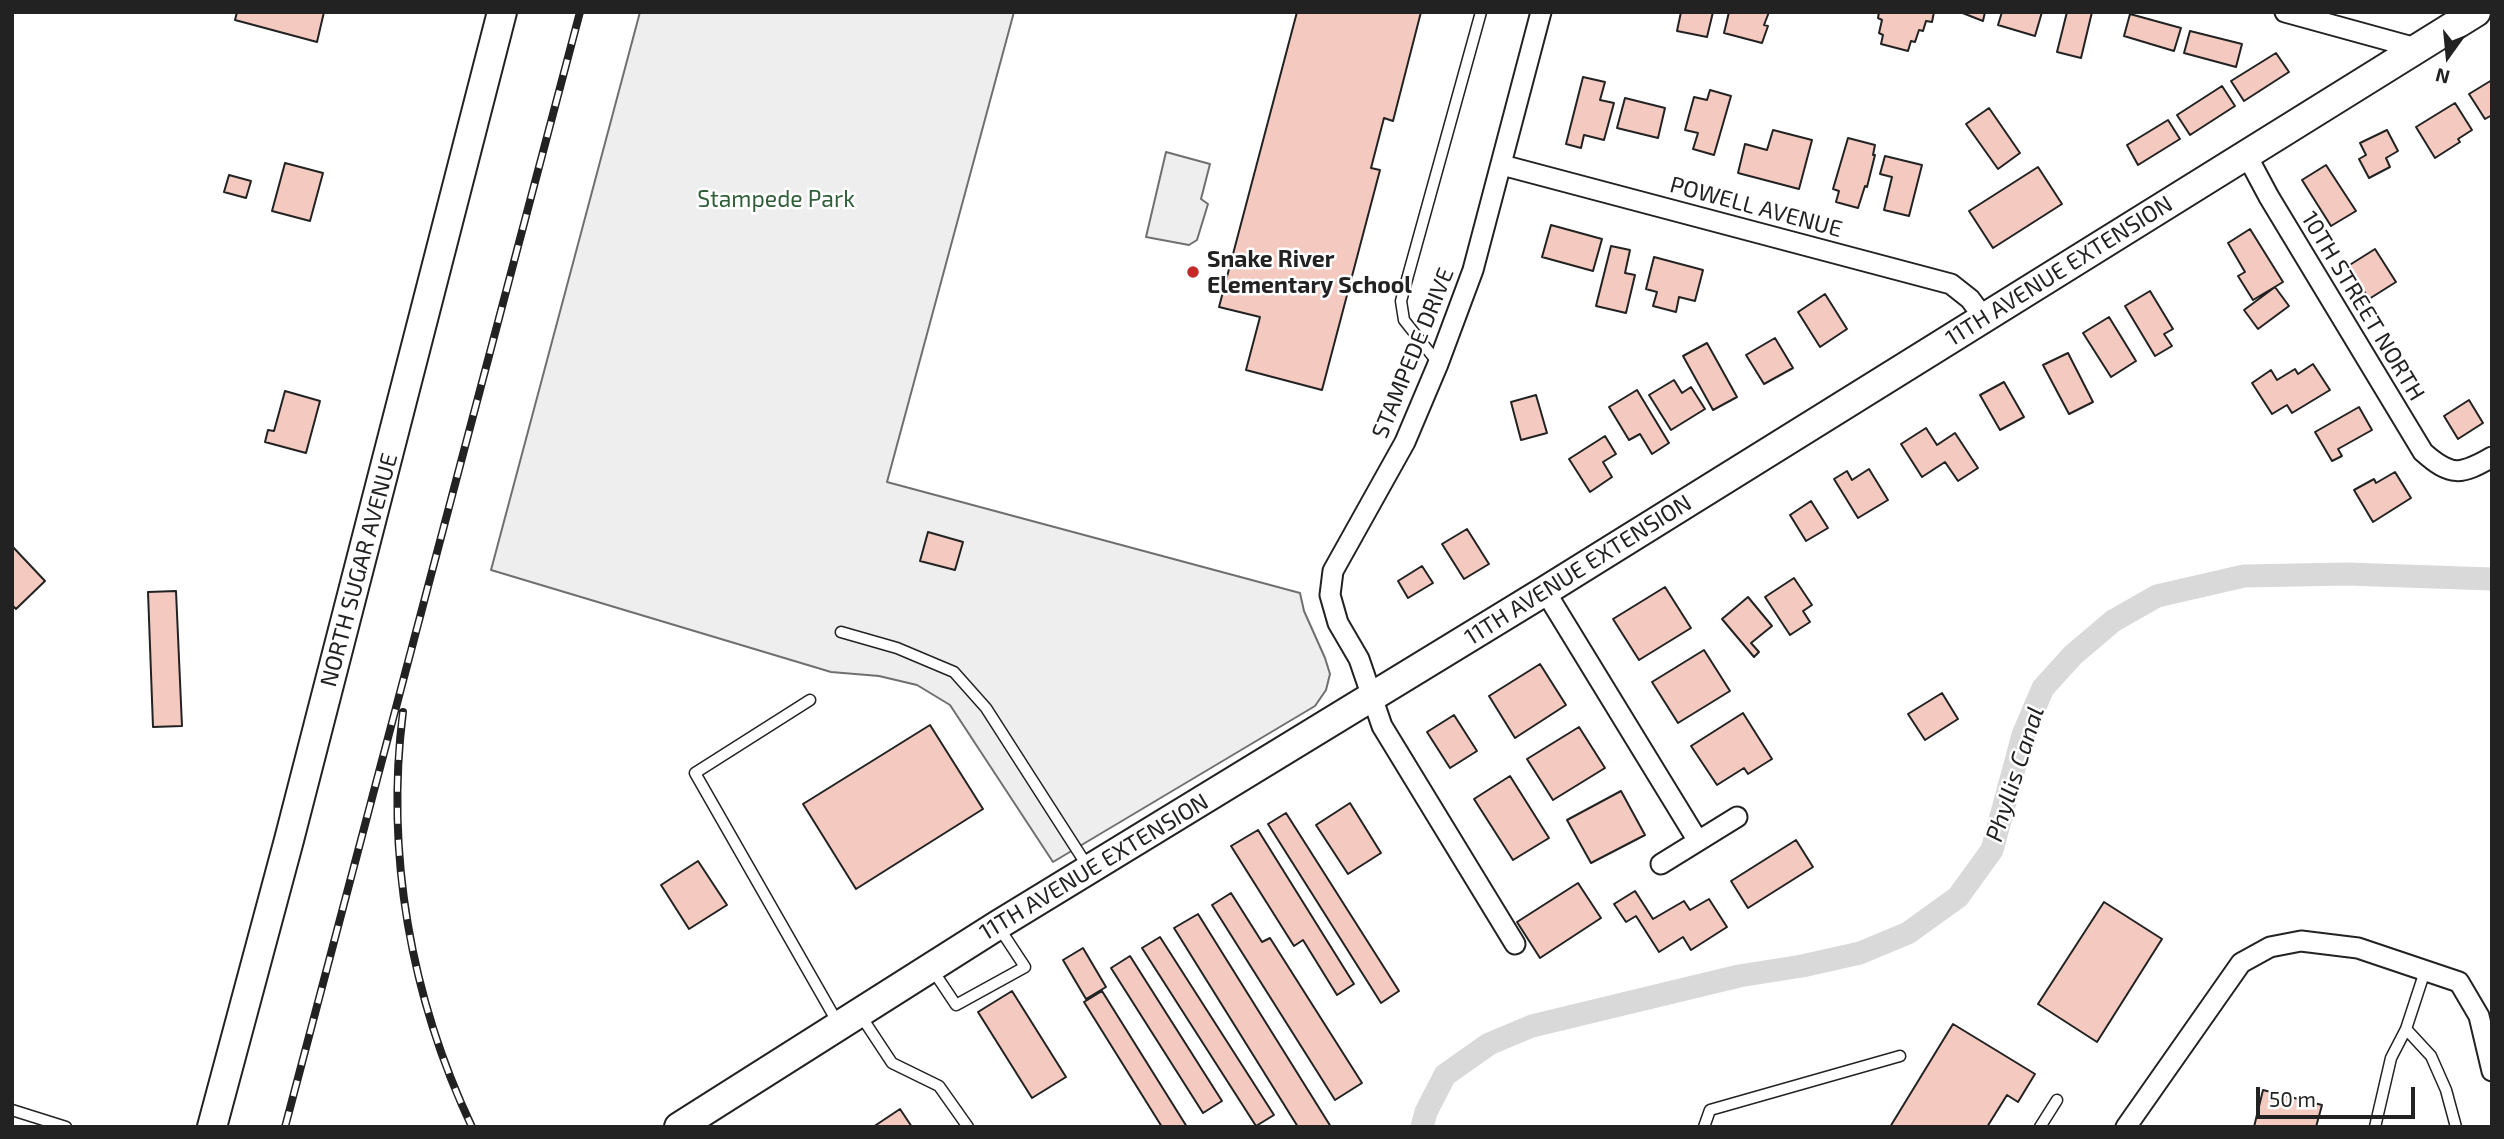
<!DOCTYPE html>
<html>
<head>
<meta charset="utf-8">
<style>
	body { margin:0 }
	#map { position:relative; width:2504px; height:1139px; overflow:hidden; background:#fff; font-family:"Exo 2",sans-serif }
	canvas { display:block }
	.frame { position:absolute; inset:0; border:14px solid #222; pointer-events:none }
	.north { position:absolute; left:2413px; top:21px; width:70px; height:70px; -webkit-text-stroke:5px #fff; paint-order:stroke; rotate:195deg; font-size:19px; font-weight:700; line-height:28px; text-align:center; color:#222 }
	.north::after { content:''; display:block; margin:auto; width:24px; height:32px; background:#222; clip-path:polygon(50% 0,100% 100%,50% 72%,0 100%) }
	.scale { position:absolute; left:2256px; top:1087px; width:159px; height:32px; box-sizing:border-box; border:4px solid #222; border-top:0; padding-left:9px; font-size:21px; line-height:24px; white-space:nowrap; color:#222; -webkit-text-stroke:5px #fff; paint-order:stroke }
</style>
</head>
<body>
<div id="map">
<canvas width="2504" height="1139"></canvas>
<div class="frame"></div>
<div class="north">N</div>
<div class="scale">50 m</div>
</div>
<script>
const ctx = document.querySelector('canvas').getContext('2d');
ctx.lineJoin = 'round';
function paint(path, color) { ctx.fillStyle = color; ctx.fill(path, 'evenodd'); }
function strokePath(path, color, width, dash) { ctx.strokeStyle = color; ctx.lineWidth = width; ctx.lineCap = dash ? 'butt' : 'round'; ctx.setLineDash(dash || []); ctx.stroke(path); }
function write(font, color, halo, rows, align = 'center') {
  ctx.font = font + ' "Exo 2",sans-serif'; ctx.lineWidth = 5; ctx.setLineDash([]); ctx.textBaseline = 'middle'; ctx.strokeStyle = halo; ctx.fillStyle = color; for (const [text, x, y, turn = 0] of rows) {
    ctx.save(); ctx.translate(x, y); ctx.rotate((+turn || 0) * Math.PI / 180); ctx.textAlign = isNaN(turn) ? turn : align; if (halo) ctx.strokeText(text, 0, 0); ctx.fillText(text, 0, 0); ctx.restore();
  }
}
const green = new Path2D(`
	M640,12H1014L887,482L1300,593L1304,611L1325,658L1330,674L1326,690L1315,706L1053,862L950,705L917,685L879,676L831,672L491,570Z
	M1166,152L1210,164L1201,199L1208,204L1197,240L1189,245L1146,237Z`);
const canal = new Path2D(`
	M1422,1127L1426,1112L1445,1075L1489,1044L1532,1026L1739,976L1802,966L1860,953L1908,933L1958,897L1992,850L2023,735L2043,688L2073,655L2113,621L2157,596L2244,576L2347,574L2492,579`);
const building = new Path2D(`
	M237,12H324L317,42L235,20Z
	M1297,12H1421L1393,121L1384,118L1371,168L1380,170L1322,390L1246,370L1260,317L1219,307Z
	M1681,12H1713L1707,37L1677,31Z
	M1729,12H1769L1764,25L1768,26L1762,43L1724,33Z
	M1879,12H1934L1932,22L1926,21L1923,31L1919,30L1915,42L1911,41L1908,51L1881,44L1883,35L1879,33L1882,20L1878,18Z
	M1960,12H1985L1983,21Z
	M2002,12H2042L2035,36L1998,25Z
	M2067,12H2092L2081,58L2057,52Z
	M2130,14L2181,28L2174,51L2124,36Z
	M2190,31L2242,44L2236,67L2184,53Z
	M2276,53L2289,72L2244,101L2231,81Z
	M1583,77L1605,82L1600,100L1614,103L1604,140L1584,135L1581,148L1566,144Z
	M2492,80V115L2485,119L2469,94Z
	M2222,86L2235,106L2190,135L2177,115Z
	M1710,90L1731,96L1714,155L1693,149L1698,133L1685,130L1694,97L1707,100Z
	M1625,98L1665,108L1658,138L1617,128Z
	M2455,103L2472,130L2458,139L2460,142L2435,158L2416,127Z
	M1989,108L2020,153L1998,169L1966,124Z
	M2168,120L2180,139L2138,165L2127,145Z
	M1773,130L1812,140L1799,189L1738,173L1745,144L1767,150Z
	M2387,130L2398,151L2386,158L2390,167L2369,178L2359,159L2366,155L2360,143Z
	M1848,138L1875,145L1873,155H1875L1867,187L1865,186L1858,208L1836,202L1839,191L1833,189Z
	M1885,156L1922,165L1909,216L1884,210L1892,177L1880,174Z
	M285,163L323,173L310,221L272,211Z
	M2326,165L2356,211L2331,226L2302,180Z
	M2038,167L2062,204L1993,248L1969,211Z
	M229,175L251,181L246,198L224,192Z
	M1551,225L1602,239L1593,271L1542,257Z
	M2250,229L2283,282L2253,300L2238,276L2245,272L2228,243Z
	M1611,246L1630,250L1625,273L1635,275L1626,313L1596,306Z
	M2375,249L2396,282L2369,299L2348,266Z
	M1654,257L1703,270L1695,301L1679,297L1676,312L1653,306L1657,292L1646,289Z
	M2275,287L2289,306L2258,329L2244,310Z
	M2150,291L2173,329L2164,334L2172,346L2155,356L2125,306Z
	M1825,294L1847,329L1820,347L1798,312Z
	M2109,317L2136,361L2111,377L2083,333Z
	M1775,338L1793,368L1764,384L1746,355Z
	M1707,343L1737,397L1713,410L1683,356Z
	M2068,353L2093,402L2069,414L2043,365Z
	M2313,364L2330,390L2292,413L2287,405L2272,414L2252,383L2271,370L2277,380L2295,369L2298,374Z
	M1674,380L1682,393L1691,387L1705,409L1671,430L1649,395Z
	M2004,382L2024,417L2000,430L1980,395Z
	M1637,390L1669,443L1652,454L1640,434L1629,440L1609,407Z
	M285,391L320,401L306,453L265,442L268,430L274,431Z
	M1536,395L1547,433L1521,440L1511,402Z
	M2469,400L2483,423L2458,439L2444,416Z
	M2359,407L2372,430L2338,449L2342,456L2332,461L2315,432Z
	M1926,428L1937,445L1955,433L1978,468L1958,481L1945,462L1922,477L1901,444Z
	M1605,436L1616,454L1603,462L1612,477L1590,492L1569,459Z
	M1869,469L1888,500L1858,518L1834,479L1847,471L1852,480Z
	M2395,472L2411,498L2373,522L2354,490L2374,479L2376,483Z
	M1811,501L1828,528L1806,541L1790,515Z
	M1467,529L1489,564L1464,579L1442,544Z
	M928,532L963,542L955,570L920,561Z
	M12,546L45,581L16,609L12,605Z
	M1422,566L1433,583L1408,598L1398,581Z
	M1794,578L1812,605L1803,611L1810,622L1790,635L1765,597Z
	M1665,587L1691,628L1639,660L1613,619Z
	M176,591L182,726L153,727L148,592Z
	M1748,597L1772,626L1751,643L1759,652L1754,657L1722,619Z
	M1704,650L1730,691L1678,723L1652,682Z
	M1540,664L1566,705L1515,738L1489,696Z
	M1942,693L1958,719L1925,740L1908,714Z
	M1743,713L1772,759L1748,774L1744,768L1717,785L1691,746Z
	M1454,715L1477,751L1450,768L1427,732Z
	M930,725L983,809L856,889L803,804Z
	M1579,727L1605,768L1553,800L1527,759Z
	M1510,776L1549,838L1513,860L1474,799Z
	M1621,791L1645,835L1591,863L1567,820Z
	M1350,803L1381,853L1348,874L1316,825Z
	M1286,813L1399,991L1381,1003L1268,824Z
	M1258,830L1354,984L1337,995L1303,940L1294,946L1231,846Z
	M1796,840L1813,867L1748,908L1731,881Z
	M698,861L727,905L689,929L661,885Z
	M1578,883L1601,918L1540,958L1517,922Z
	M1635,891L1653,919L1684,901L1690,910L1709,899L1727,927L1691,950L1683,937L1659,952L1636,916L1626,922L1614,904Z
	M1231,893L1262,942L1270,938L1362,1083L1335,1100L1212,905Z
	M2104,902L2162,939L2097,1042L2038,1004Z
	M1198,914L1331,1127H1298L1174,928Z
	M1160,937L1274,1115L1256,1126L1142,948Z
	M1083,948L1106,987L1086,999L1063,960Z
	M1130,956L1222,1101L1203,1113L1111,968Z
	M1012,991L1066,1077L1032,1098L978,1012Z
	M1102,991L1187,1127H1162L1084,1002Z
	M1953,1024L2035,1074L2018,1102L2007,1095L1987,1127H1890Z
	M2263,1090L2322,1105L2316,1127H2254Z
	M900,1109L912,1127H873Z`);
const lane = new Path2D(`
	M1438,363L1404,320L1401,301L1481,12
	M841,632L897,648L954,672L986,708L1088,867
	M810,700L695,773L839,1025
	M932,969L956,1005L1025,967L998,926
	M2425,971L2406,1029L2431,1056L2446,1090L2456,1127
	M859,1013L892,1063L939,1086L968,1127
	M12,1110L66,1127
	M1704,1127L1710,1110L1900,1056
	M2040,1127L2057,1100
	M2375,1127L2391,1058L2406,1029`);
const street = new Path2D(`
	M2285,12L2416,48
	M2246,154L2269,197L2423,452C2451,477 2461,475 2492,457
	M1502,165L1951,284L1970,299L1984,318
	M1545,591L1698,841
	M1661,864L1737,817
	M1515,944L1382,726L1359,659L1338,623L1330,595L1333,571L1405,442L1438,364L1473,270L1541,12
	M2126,1127L2241,963L2270,947L2301,941L2358,948L2459,982L2479,1016L2492,1071`);
const secondary = new Path2D(`
	M212,1127L289,840L502,12
	M679,1127L998,925L1545,591L2476,12`);
const rail = new Path2D(`
	M403,712C385,854 411,998 472,1127
	M285,1127L580,12`);
const markers = [
	[1193,272,7,"#c62828"]
];
const parkNames = [
	["Stampede Park",776,199]
];
const streetNames = [
	["POWELL AVENUE",1756,207,15],
	["11TH AVENUE EXTENSION",2059,271,-32],
	["10TH STREET NORTH",2363,306,59],
	["STAMPEDE DRIVE",1413,353,-68],
	["NORTH SUGAR AVENUE",359,570,-75],
	["11TH AVENUE EXTENSION",1578,570,-32],
	["11TH AVENUE EXTENSION",1094,867,-31]
];
const poiNames = [
	["Snake River",1207,259],
	["Elementary School",1207,285]
];
const waterNames = [
	["Phyllis Canal",2015,774,-72]
];
paint(green, '#eee');
strokePath(green, '#6f6f6f', 2);
strokePath(canal, '#d9d9d9', 23);
paint(building, '#f3c9c0');
strokePath(building, '#222', 2);
strokePath(lane, '#222', 13);
strokePath(street, '#222', 23);
strokePath(secondary, '#222', 32);
strokePath(lane, '#fff', 10);
strokePath(street, '#fff', 19);
strokePath(secondary, '#fff', 28);
strokePath(rail, '#222', 8);
strokePath(rail, '#fff', 5, [16]);
for (const [x, y, r, color] of markers) { const dot = new Path2D(); dot.arc(x, y, r, 0, 2 * Math.PI); ctx.fillStyle = color; ctx.fill(dot); strokePath(dot, '#fff', 2.5); }
write('23px', '#2f5e38', '#fff', parkNames);
write('23px', '#222', '#fff', streetNames);
write('bold 23px', '#222', '#fff', poiNames, 'left');
write('italic 24px', '#222', '#fff', waterNames);
</script>
</body>
</html>
